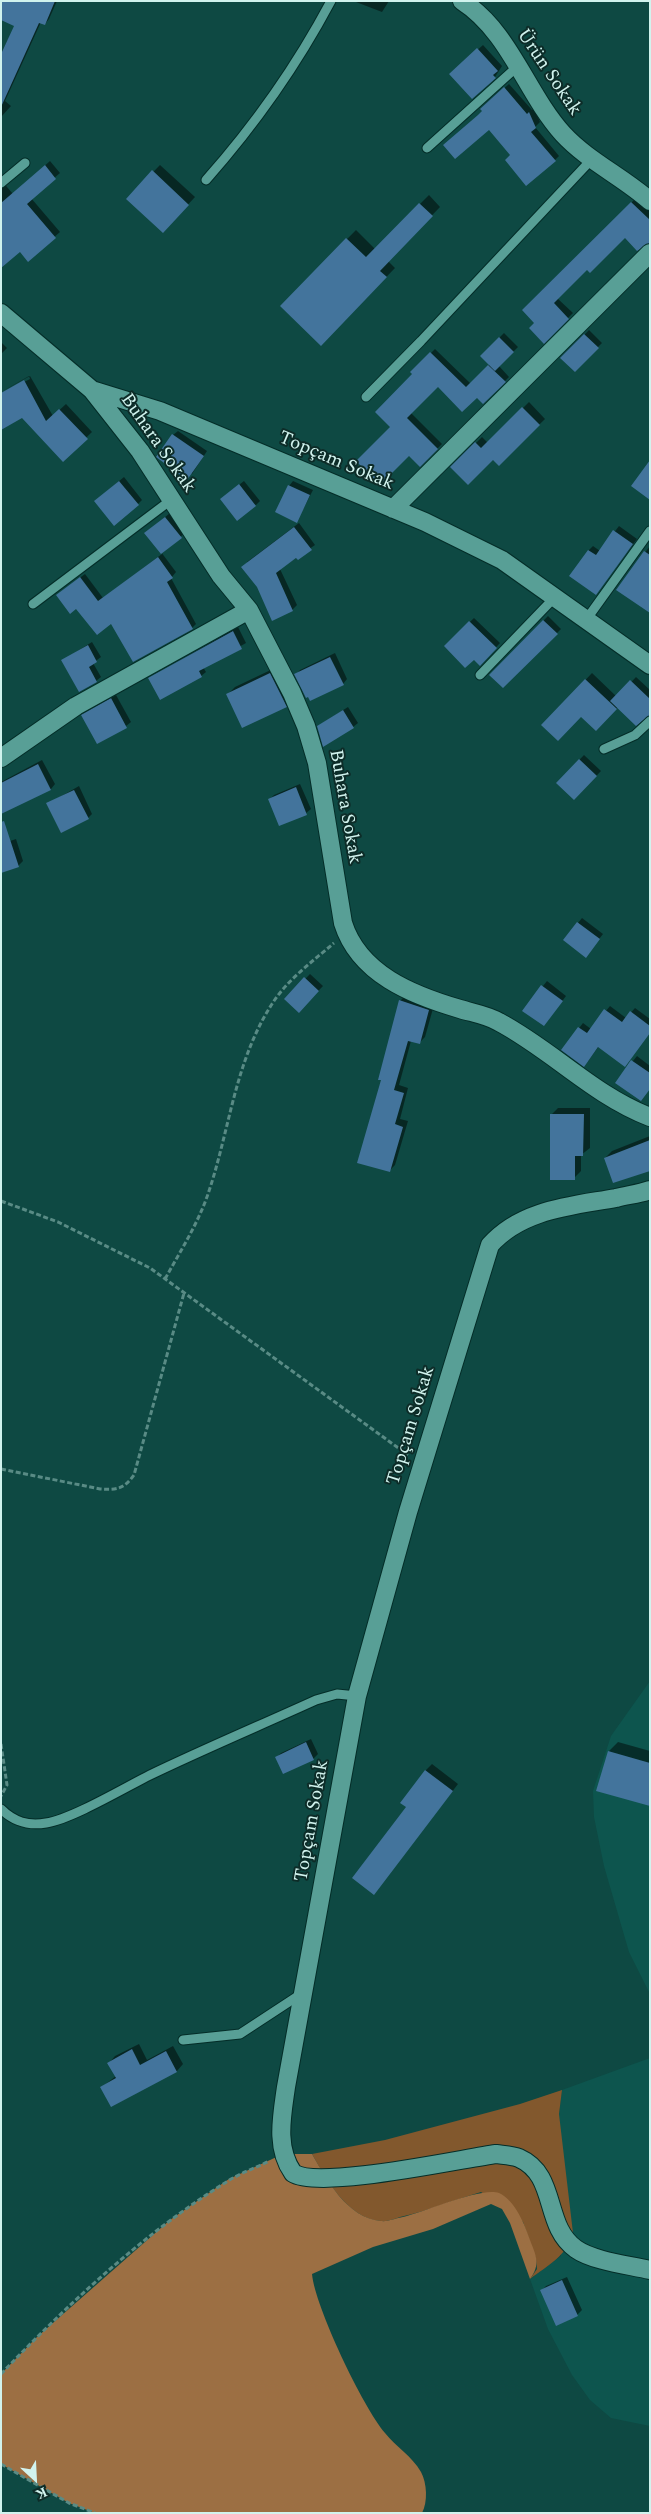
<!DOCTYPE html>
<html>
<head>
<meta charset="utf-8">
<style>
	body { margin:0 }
	#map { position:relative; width:651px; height:2514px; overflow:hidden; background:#0e4943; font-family:Spectral,serif }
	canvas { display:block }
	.frame { position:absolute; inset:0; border:2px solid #d1f3ee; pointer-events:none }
	.north { position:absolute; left:10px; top:2454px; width:50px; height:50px; -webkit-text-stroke:4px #0d2c28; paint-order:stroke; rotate:155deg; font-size:14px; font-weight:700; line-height:20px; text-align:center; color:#d1f3ee }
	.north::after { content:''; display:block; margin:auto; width:18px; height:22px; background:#d1f3ee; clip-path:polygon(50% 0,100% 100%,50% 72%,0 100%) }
</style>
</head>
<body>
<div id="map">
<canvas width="651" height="2514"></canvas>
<div class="frame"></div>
<div class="north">K</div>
</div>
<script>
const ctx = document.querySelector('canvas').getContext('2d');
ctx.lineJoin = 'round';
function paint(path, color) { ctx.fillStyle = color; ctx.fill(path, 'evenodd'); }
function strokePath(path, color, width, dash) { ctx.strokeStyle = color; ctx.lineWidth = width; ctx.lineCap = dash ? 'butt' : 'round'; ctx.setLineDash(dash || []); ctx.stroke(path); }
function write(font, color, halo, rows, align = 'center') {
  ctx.font = font + ' Spectral,serif'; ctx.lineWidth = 4; ctx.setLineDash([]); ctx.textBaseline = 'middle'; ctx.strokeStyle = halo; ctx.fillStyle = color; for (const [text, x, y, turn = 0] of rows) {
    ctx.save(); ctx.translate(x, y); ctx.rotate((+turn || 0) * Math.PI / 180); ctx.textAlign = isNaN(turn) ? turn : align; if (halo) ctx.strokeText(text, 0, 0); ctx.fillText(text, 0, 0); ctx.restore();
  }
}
const built = new Path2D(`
	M650,1681V1994L629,1952L604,1866L594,1817L593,1791L611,1736Z
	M650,2058V2426L611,2418L590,2400L572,2375L548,2329L530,2279L561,2256L559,2114L562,2090Z`);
const green = new Path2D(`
	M562,2090L559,2114L573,2233C568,2255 547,2266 530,2279L537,2269L536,2259L523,2222L481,2192C453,2200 428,2211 400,2217C394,2219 387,2222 381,2221C348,2219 326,2179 312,2154L385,2140L520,2104Z`);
const forest = new Path2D(`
	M283,2154H312C327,2180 347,2218 381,2221C387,2222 396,2218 403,2217C425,2212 480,2187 499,2193C515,2200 525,2225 530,2240C536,2256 541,2264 530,2279L510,2223L502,2209L491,2204L433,2229L373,2247L312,2274C315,2307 363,2407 385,2433C396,2447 412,2456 421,2472C427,2483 428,2502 422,2513H95L69,2503L1,2464V2374L37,2337L170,2220L229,2179Z`);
const shadow = new Path2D(`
	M1,1H57L49,19L45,24L41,22L5,101L11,106L1,117V54L15,25Z
	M389,1L382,12L356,2V1Z
	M483,45L502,66L495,77L455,70Z
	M509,84L532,110L534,109L540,122L535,127L559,156L555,160L511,155L481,114L486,104Z
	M50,161L60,173L31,198L60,232L28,260L20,250L1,266V180L13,194Z
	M160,165L195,197L170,224L128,198Z
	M429,195L440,207L388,261L395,268L321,344L281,306L356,230L375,249Z
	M636,198L650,212V242L625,236L587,268L557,298L573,313L544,342L536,322L524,310Z
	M589,330L602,343L575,370L562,358Z
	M504,333L518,347L499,366L509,377L483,403L477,396L438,385L410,412L442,444L420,466L392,427L414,374L412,372L435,349L471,384L490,364L481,356Z
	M1,342L7,348L1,354Z
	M29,376L1,392L30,376L53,416L66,404L92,432L63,460L1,394L30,379Z
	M529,402L545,419L499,464L493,458L452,467L482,437L488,443Z
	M178,431L207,451L192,474L173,435Z
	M124,477L142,500L138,504L100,497Z
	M244,481L260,501L256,505L226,495Z
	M293,481L313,490L297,521L289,486Z
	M170,513L185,533L161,552L176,572L171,578L196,624L192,628L112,622L62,591L85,574L103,598L162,554L146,533Z
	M299,523L315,545L280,569L297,605L292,610L247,562Z
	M619,526L637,539L596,593L571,576L589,550L593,546L600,551Z
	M650,546V612L617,589Z
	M548,616L561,629L503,687L491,675Z
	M474,618L500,643L480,664L474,658L445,646Z
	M238,627L246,643L203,667L206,672L201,676L150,678Z
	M92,642L101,657L93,663L101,677L96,681L63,660Z
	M335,653L347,679L343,684L296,675L300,670Z
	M277,667L293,699L286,706L228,694L235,687Z
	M592,673L617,697L636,677L650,690V714L618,707L596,729L581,715L543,725Z
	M116,695L131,722L126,726L83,715Z
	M348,707L358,723L353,727L318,726Z
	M584,755L601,771L574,799L557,783Z
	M42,760L55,784L51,789L1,812V782Z
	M300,784L311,809L306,813L280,825L270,799L274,795Z
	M79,786L92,814L88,818L48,804Z
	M16,839L23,861L18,866L1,844Z
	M582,918L603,934L586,956L578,923Z
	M310,974L323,986L299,1011L286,999Z
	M547,981L566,996L548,1020L524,1010Z
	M406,995L434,1005L425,1037L419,1043L411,1041L399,1085L408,1088L400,1119L408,1121L395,1165L389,1171L382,1080L400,1001Z
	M610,1006L626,1018L635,1008L650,1019V1033L599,1046L588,1061L563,1049L583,1023L591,1029Z
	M637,1056L650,1066V1089L616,1082Z
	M558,1108H590V1148L581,1155V1171L574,1178L551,1115Z
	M650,1136V1169L605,1158L612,1151Z
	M311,1739L318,1754L313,1759L277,1757L281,1753Z
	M618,1742L650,1751V1805L609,1751Z
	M432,1764L458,1784L374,1893L425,1771Z
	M139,2044L147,2060L173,2046L183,2064L177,2071L112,2106L102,2087L116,2076L109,2063L115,2056Z
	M567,2277L582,2310L577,2315L541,2291L546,2286Z`);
const building = new Path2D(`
	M1,1H55L45,25L39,23L1,107V54L14,26L1,20Z
	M477,48L498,71L493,75L496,78L472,99L449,74Z
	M504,87L527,114L529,112L536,128L531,132L556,161L526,186L505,160L510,155L489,130L455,159L443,145L478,115L482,111L480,109Z
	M45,165L56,179L27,204L56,238L28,262L20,252L1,268V203Z
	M152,170L189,205L163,233L126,199Z
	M631,202L650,220V243L637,251L625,238L590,273L587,270L554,303L569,319L544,344L529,328L534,323L522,310Z
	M419,203L433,216L380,271L387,277L321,346L280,306L346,238L366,257Z
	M584,334L599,348L575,372L560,358Z
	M499,337L514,352L495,371L480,356Z
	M430,352L466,387L488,365L506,382L483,404L477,398L462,412L438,387L407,418L438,449L420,467L409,456L380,485L356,461L390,427L375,412L412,374L410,372Z
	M24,380L46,421L59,409L88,439L63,462L22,418L1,430V393Z
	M522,407L540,425L499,466L493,460L468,485L450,467L475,442L481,448Z
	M172,434L204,456L187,480L156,457Z
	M650,460V500L631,486Z
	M119,481L139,505L114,526L94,501Z
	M239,484L256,506L237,521L220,499Z
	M288,485L310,495L297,523L275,512Z
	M165,517L182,538L161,554L144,533Z
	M294,527L312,550L298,560L296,558L276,573L293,611L272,621L257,587L241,567Z
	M613,530L633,544L596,595L569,576L588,550L596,555Z
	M644,551L650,555V613L616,590Z
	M158,557L173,578L167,582L193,629L133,662L111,624L97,635L76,609L70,614L56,595L80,577L98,601Z
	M543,620L558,634L503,688L489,675Z
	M469,621L497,648L480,666L474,660L465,668L444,646Z
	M233,631L242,649L199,671L202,677L160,700L148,678Z
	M88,645L97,662L89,667L97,682L79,692L61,660Z
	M330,657L344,685L310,701L308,697L306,698L294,674Z
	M270,673L287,707L242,728L226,694Z
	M585,679L617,709L596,731L581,717L558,741L541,725Z
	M630,680L650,699V715L636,726L610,701Z
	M111,698L127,728L97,744L81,715Z
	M343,710L354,728L323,747L317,726Z
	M579,759L597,776L574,800L556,783Z
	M38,764L51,790L1,814V783Z
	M296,787L307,815L279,826L268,799Z
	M74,790L89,819L61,833L46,803Z
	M4,821L19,867L1,873V822Z
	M577,922L600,939L586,958L563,940Z
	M304,977L319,991L299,1013L284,999Z
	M541,985L563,1001L544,1026L522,1011Z
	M399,1000L429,1010L420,1044L408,1041L394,1090L404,1093L395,1124L403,1127L390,1172L357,1163L381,1080H378Z
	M604,1009L622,1022L630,1011L650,1026V1033L625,1067L598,1047L584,1067L561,1050L578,1027L587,1033Z
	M631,1060L650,1073V1089L641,1101L615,1083Z
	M550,1114H584L583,1156H575V1180H550Z
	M650,1140V1171L613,1183L604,1158Z
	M306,1742L314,1760L283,1774L275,1757Z
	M608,1751L650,1763V1806L596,1791Z
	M425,1770L453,1791L374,1895L352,1878L406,1807L400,1803Z
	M132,2049L140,2065L166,2051L177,2072L111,2107L100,2087L116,2078L107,2063Z
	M562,2280L578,2316L556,2326L540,2290Z`);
const path = new Path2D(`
	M1,1201L58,1222L150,1268L408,1455
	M165,1279C181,1250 199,1222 209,1191C230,1128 235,1061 272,1004C287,980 313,961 334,943
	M1,1469L100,1489C117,1490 124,1489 134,1475L184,1293
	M1,1744L7,1785L1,1796
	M1,2374C69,2303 144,2233 228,2181C240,2173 256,2168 269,2161
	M1,2464L69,2503L95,2513`);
const service = new Path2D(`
	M427,148L518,66
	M206,180C254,126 297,65 331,1
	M1,183L25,163
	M366,397L421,341L592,159
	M33,604L171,500
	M586,620L650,531
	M480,675L555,597
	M604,749L635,735L650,721
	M1,1809C14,1822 28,1826 46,1823C72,1819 124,1788 150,1775C204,1749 261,1725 316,1700L337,1694L357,1696
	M183,2040L240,2034L301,1994`);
const minor = new Path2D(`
	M462,1C510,32 526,93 563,134C588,161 623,177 650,201
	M1,313L92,390L160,411L425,522L502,560L650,665
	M92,390L140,451L221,576L249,610L292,693L306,726L317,763L343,923C359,974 412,995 460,1009C473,1013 487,1015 499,1022C552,1050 593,1095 650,1117
	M393,509L650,253
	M1,758L76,706L249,610
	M650,1190C639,1194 627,1195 616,1198C572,1206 522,1209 490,1245L408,1512L357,1696L286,2087C282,2116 275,2147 293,2173C318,2190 460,2159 496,2154C503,2155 512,2155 519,2158C558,2175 543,2226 576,2249C593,2261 629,2265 650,2270`);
const streetNames = [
	["Ürün Sokak",548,73,56],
	["Buhara Sokak",157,444,55],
	["Topçam Sokak",336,462,23],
	["Buhara Sokak",344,807,80],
	["Topçam Sokak",412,1426,-73],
	["Topçam Sokak",313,1821,-80]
];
paint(built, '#0d554e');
paint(green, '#82582d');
paint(forest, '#9c6f43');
paint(shadow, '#0007');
paint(building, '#43749c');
strokePath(service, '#042d28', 11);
strokePath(minor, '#042d28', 20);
strokePath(path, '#598b85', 3, [5, 2.5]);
strokePath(service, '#589f96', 9);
strokePath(minor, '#589f96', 18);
write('19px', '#d1f3ee', '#0d2c28', streetNames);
</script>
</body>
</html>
